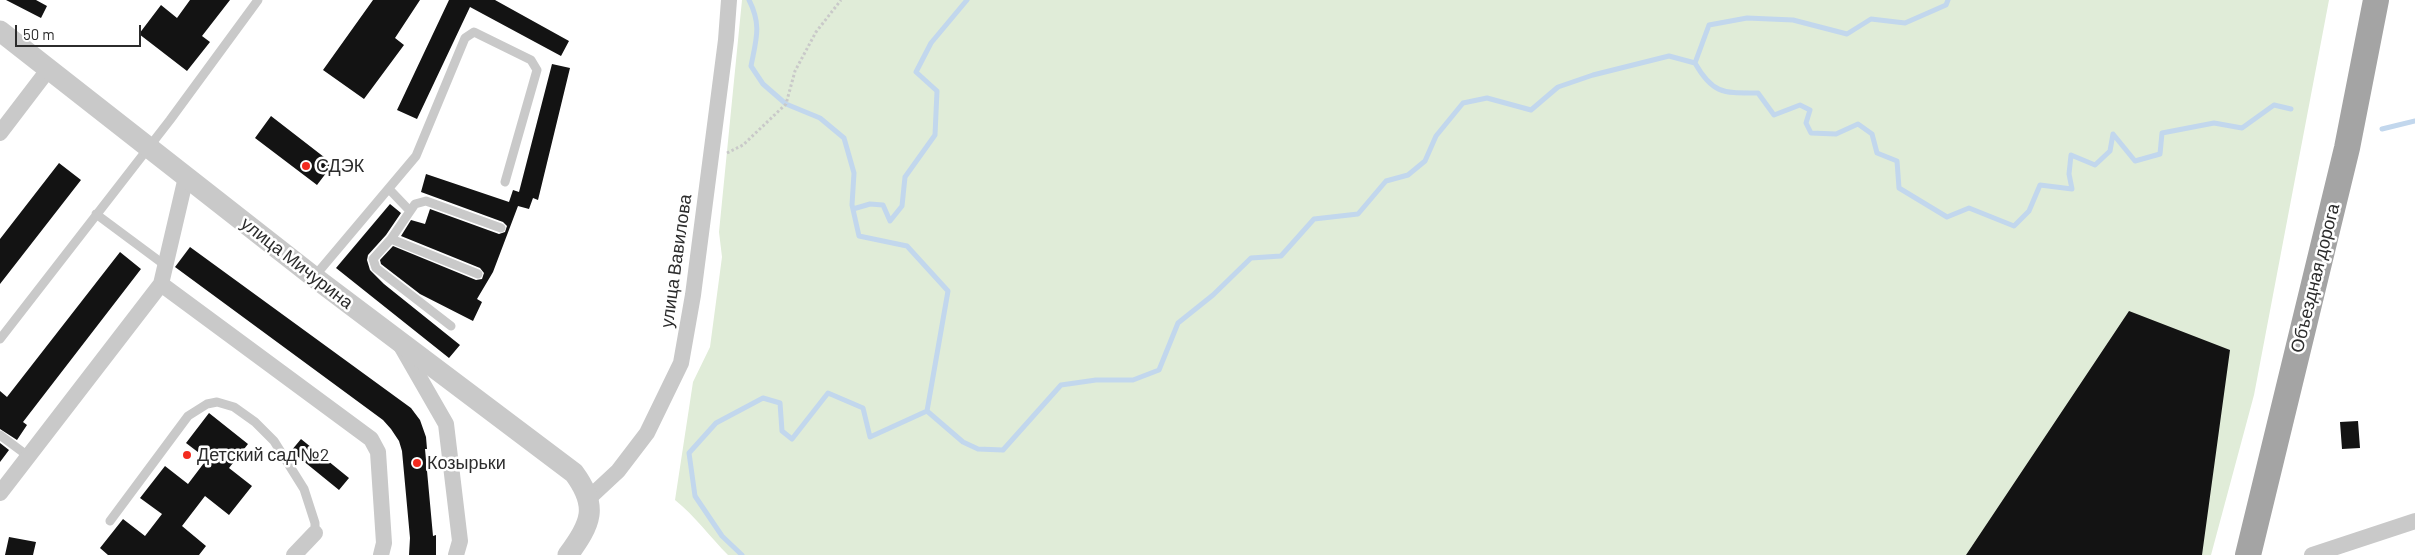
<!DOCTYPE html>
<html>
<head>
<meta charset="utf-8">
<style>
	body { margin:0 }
	#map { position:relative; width:2415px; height:555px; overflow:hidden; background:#fff; font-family:Barlow,sans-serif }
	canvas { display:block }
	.scale { position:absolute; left:15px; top:25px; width:126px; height:22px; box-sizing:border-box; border:2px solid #2c2c2c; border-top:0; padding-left:6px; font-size:15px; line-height:18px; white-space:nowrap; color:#2c2c2c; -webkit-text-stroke:4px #fff; paint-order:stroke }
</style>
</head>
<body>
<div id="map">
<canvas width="2415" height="555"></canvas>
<div class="scale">50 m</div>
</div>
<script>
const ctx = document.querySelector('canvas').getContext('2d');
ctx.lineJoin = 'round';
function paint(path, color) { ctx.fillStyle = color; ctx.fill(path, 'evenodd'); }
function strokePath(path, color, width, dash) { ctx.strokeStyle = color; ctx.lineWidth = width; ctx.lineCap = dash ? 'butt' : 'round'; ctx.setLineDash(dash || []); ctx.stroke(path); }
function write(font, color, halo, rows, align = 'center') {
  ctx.font = font + ' Barlow,sans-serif'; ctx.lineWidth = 5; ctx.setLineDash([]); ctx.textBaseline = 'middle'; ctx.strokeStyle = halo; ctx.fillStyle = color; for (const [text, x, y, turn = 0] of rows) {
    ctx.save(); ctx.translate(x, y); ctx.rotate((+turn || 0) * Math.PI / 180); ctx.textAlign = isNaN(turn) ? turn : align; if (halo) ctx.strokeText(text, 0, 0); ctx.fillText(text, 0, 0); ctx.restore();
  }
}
const green = new Path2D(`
	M742,0H2329L2254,395L2211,555H728C710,537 695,516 675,500L693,382L710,347L722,257L719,232Z`);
const stream = new Path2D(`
	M1695,63C1713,95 1725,93 1758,93L1774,115L1800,105L1810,110L1806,123L1811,133L1836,134L1858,124L1872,134L1877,153L1897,161L1899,188L1947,217L1969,208L2014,226L2029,211L2040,185L2072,189L2069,174L2071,155L2095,165L2110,151L2113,134L2135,161L2160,154L2162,133L2214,123L2242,128L2274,105L2291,109
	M2382,129L2415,121
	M853,209L870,204L883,205L890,221L902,206L905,177L935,135L937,91L916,72L931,43L967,0
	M927,411L963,442L978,449L1003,450L1061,385L1096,380H1133L1159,370L1178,323L1213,295L1251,258L1281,256L1314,219L1358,214L1386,181L1408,175L1425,161L1436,136L1463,103L1487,98L1531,110L1558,87L1593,75L1669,56L1695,63L1709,25L1747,18L1793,20L1847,34L1871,19L1905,23L1946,5L1948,0
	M742,555L722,536L695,496L689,453L716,423L763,398L780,403L782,431L792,439L828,393L863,408L870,437L927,411L948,291L907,246L859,236L852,205L854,173L844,138L820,118L786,104L763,84L751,66C756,40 762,25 749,0`);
const building = new Path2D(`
	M6,0H36L47,6L41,18Z
	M190,0H230L202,36L210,42L187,71L139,34L161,5L177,18Z
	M373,0H420L395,38L404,45L364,99L323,70Z
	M449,0H495L569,41L561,56L470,7L417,119L397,110Z
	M552,64L570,68L538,200L533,198L529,209L518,206L493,272L477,299L482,302L473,321L420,294L381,264L380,260L393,246L476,280L482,279L484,273L480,268L401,236L411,220L425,224L430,209L499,234L505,232L507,226L503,222L421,192L426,174L509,202L513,190L519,192Z
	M271,116L333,164L317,185L255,138Z
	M59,163L81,180L0,284V239Z
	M390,204L401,213L386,235L368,255L367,260L370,270L384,284L460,345L449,358L336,268Z
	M190,247L411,408L420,420L426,437L427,449H425L433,536L436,535V555H409L410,538L402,451L399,441L391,429L383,420L175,267Z
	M120,252L141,269L23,422L27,425L17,440L0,429V391L7,397Z
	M2129,311L2230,350L2202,555H1966Z
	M209,413L248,444L229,468L252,486L229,515L205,496L182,526L206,546L199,555H108L100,548L123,519L145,536L162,514L140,498L165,466L188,484L207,459L186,443Z
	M2358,421L2360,448L2342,449L2340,422Z
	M301,439L349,478L339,490L291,451Z
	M0,443L9,450L0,462Z
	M9,537L36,542L33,555H5Z`);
const path = new Path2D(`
	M727,153L743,145L786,104L795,71L816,32L841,0`);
const service = new Path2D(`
	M389,189L410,211
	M96,214L166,266
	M391,239L478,274
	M314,277L416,156L465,38L474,32L531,60L537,70L505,182
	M451,326L376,268L373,259L391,239L415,204L426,201L501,228
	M0,339L170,120L258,0
	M0,435L28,456
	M110,521L188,416L207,404L217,402L234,407L255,422L274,441L304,489L315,523V533`);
const minor = new Path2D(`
	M0,133L48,70
	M161,284L371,439L378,452L384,543L381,555
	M400,344L446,424L460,541L456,555
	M0,493L161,284L186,177
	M589,498L618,471L647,433L681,363L693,295L726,40L729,0
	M294,555L315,533
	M2312,555L2415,521`);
const tertiary = new Path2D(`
	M0,31L314,277L574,473C599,507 591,523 568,555`);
const primary = new Path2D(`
	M2248,555L2347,148L2376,0`);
const markers = [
	[306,166,5,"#f32b1f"],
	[187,455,5,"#f32b1f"],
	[417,463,5,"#f32b1f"]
];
const poiNames = [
	["СДЭК",316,166],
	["Детский сад №2",197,455],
	["Козырьки",427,463]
];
const streetNames = [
	["улица Вавилова",676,261,-82],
	["улица Мичурина",297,263,38],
	["Объездная дорога",2315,278,-76]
];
paint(green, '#e0ecd8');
strokePath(stream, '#c2d7ed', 5);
paint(building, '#131313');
strokePath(path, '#c9c9c9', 3, [2.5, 2.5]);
strokePath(service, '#c9c9c9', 9);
strokePath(minor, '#c9c9c9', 16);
strokePath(tertiary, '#c9c9c9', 21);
strokePath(primary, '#a4a4a4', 26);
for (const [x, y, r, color] of markers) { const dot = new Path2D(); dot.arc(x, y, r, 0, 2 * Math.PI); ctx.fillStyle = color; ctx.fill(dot); strokePath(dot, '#fff', 2); }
write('18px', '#2c2c2c', '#fff', poiNames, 'left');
write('18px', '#2c2c2c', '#fff', streetNames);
</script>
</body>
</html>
